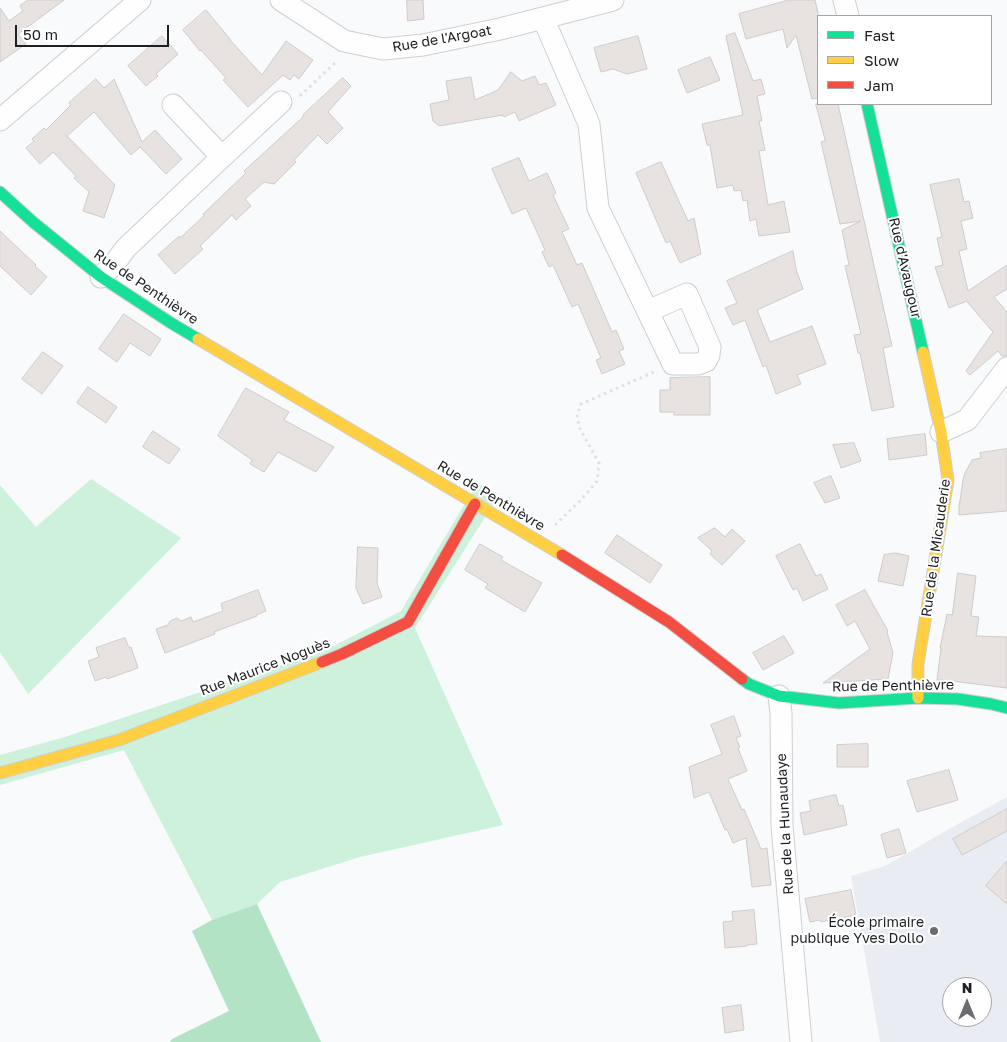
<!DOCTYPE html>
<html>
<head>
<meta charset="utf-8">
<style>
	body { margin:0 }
	#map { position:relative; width:1007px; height:1042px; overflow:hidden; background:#f8fafc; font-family:"Golos Text",sans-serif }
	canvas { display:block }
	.legend { position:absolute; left:817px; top:15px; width:175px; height:90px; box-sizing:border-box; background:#fff; border:1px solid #a5a5a7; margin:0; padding:6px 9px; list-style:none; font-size:15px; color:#1d1f23 }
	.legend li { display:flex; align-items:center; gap:10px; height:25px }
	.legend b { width:25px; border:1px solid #a5a5a7 }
	.north { position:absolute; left:942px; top:977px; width:50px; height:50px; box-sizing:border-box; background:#fff; border:1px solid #a5a5a7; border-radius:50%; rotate:0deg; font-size:14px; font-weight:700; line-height:20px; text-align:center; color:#1d1f23 }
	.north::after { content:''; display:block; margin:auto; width:18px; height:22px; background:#6a6c6f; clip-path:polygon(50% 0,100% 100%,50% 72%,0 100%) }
	.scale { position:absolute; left:15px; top:25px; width:154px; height:22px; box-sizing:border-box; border:2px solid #1d1f23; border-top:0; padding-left:6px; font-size:15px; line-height:18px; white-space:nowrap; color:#1d1f23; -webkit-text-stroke:4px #fff; paint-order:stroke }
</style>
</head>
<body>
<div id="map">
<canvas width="1007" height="1042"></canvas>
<ul class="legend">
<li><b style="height:6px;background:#16e098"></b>Fast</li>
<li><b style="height:6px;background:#ffcf43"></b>Slow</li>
<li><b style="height:6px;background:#f24e42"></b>Jam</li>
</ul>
<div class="north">N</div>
<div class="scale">50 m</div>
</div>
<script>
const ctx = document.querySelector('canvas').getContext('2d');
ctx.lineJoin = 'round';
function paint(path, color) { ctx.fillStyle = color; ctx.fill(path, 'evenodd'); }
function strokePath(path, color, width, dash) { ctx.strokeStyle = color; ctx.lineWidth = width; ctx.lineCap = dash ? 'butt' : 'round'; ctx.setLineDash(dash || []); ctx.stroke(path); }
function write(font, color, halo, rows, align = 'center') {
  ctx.font = font + ' "Golos Text",sans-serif'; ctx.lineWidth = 4; ctx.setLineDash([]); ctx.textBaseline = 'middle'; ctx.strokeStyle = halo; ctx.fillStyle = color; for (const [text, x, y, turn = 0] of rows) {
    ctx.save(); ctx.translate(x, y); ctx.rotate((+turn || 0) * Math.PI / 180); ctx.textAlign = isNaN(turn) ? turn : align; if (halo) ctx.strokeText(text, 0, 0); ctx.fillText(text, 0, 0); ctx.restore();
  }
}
const built = new Path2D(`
	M1007,797V1042H880L851,876L885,866L956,825ZM952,987H982V1017H952Z`);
const green = new Path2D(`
	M91,479L181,538L28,694L0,652V485L36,527Z
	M477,483L499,495L415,628L503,825L360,857L280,882L257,904L212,920L124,750L0,785V755L65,737L324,651L401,611Z`);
const forest = new Path2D(`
	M257,904L321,1042H170L172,1039L229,1011L192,931L212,920Z`);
const building = new Path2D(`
	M28,0H64L18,34L26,44L0,62V8L9,21L23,11L20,6Z
	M407,0H423L424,19L408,21Z
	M789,0H815L818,13V98L812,99L796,35L787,48L783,29L746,39L739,14Z
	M206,10L230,39V40L262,75L286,41L313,60L299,79L294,75L290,80L283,75L248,107L223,80L226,78L201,50L200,51L183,30Z
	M735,33L753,81L761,79L765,94L757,96L762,121H759L765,150L759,151L768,205L784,201L790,232L759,236L756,219L750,221L747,200L743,201L741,190L734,191L733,185L717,188L710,145H707L702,124L743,115L726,36Z
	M162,36L178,54L156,74L158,76L146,86L128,66Z
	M638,36L647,69L627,74L613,69L601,72L594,48Z
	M710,57L720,80L687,93L678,70Z
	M511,72L522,81L535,76L539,85L546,83L556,105L519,121L515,112L504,117L503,115L439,126L433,121L430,104L449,100L446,81L471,77L475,100L498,90Z
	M343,78L351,86L328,112L343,128L327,144L318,135L294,160L296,162L274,184L264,182L245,199L251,206L236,220L232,215L200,246L203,249L175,274L158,255L179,236L180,238L204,216L203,214L246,173L244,171L303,117V115Z
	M96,79L104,88L114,79L142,142L155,130L182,159L166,174L140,147L131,155L94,112L67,136L115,185L104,218L83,211L89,192L74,178L76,176L53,152L40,164L26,148L34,141L32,139L44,128L46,130L71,105L69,103Z
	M816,104H838L892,346L883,348L894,407L872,411L860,353H858L854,335L861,334L845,266L849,265L842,230L861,221L840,224L821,142L825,141Z
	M519,158L529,181L547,173L556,193L553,195L569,229L562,232L577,265L582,263L612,332L616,330L624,349L619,351L625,364L602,374L596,360L601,358L578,304L572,307L553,265L549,267L542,252L545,250L526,208L512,214L492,169Z
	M661,162L688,221L694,218L701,254L680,263L670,241L666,243L636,173Z
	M959,179L964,202L969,201L973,218L961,221L967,249L959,251L968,291L1007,265V289L994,297L1007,312V356H1002L998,351L970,375L966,371L993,332L968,303L967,301L949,308L935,267L943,265L937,238L942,237L930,185Z
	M0,231L36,265L35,266L47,277L31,295L0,266Z
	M793,251L796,269L803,289L757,310L770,342L812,326L826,364L797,375L801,384L776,394L766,365L763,367L745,320L733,325L725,308L737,303L727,281Z
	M124,314L161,339L150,356L130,343L117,362L99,349Z
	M43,352L63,366L42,394L22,379Z
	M710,377V415H674V412H660V390H670V378Z
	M88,387L117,407L106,423L77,403Z
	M246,388L289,412L284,420L334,447L316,472L278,452L264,472L250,464L252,460L218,436Z
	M153,431L180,449L169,464L143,447Z
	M925,434L927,455L889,460L887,439Z
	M854,443L861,461L841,468L833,445Z
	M1007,449V511L959,515V507L963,480L965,473L972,460L981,458L980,453Z
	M831,476L840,498L825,503L814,483Z
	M715,528L725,537L732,529L745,541L722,565L710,554L712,551L698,538Z
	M617,535L662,565L650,583L605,553Z
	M480,544L503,557L501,560L542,583L525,612L485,588L488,584L465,570Z
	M800,544L816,576L821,574L828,589L803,601L797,588L793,590L776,556Z
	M358,547L378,548L377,583L382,597L363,604L356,588Z
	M896,553L909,556L903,586L878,581L884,555Z
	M958,573L976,576L971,616L979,617L976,636L1007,637V688L952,681L937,680L941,648H940L947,614L952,615Z
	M258,590L266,611L256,615L257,616L214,632L215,634L165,653L156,629L168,625L170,621L177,618L181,621L191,617L193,622L223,611L221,604Z
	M865,590L888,631L887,632L893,653L888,679L823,683L870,649L855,621L847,626L836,605Z
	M784,636L794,653L763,670L753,653Z
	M125,638L129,648L131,647L138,668L107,679L106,677L95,681L88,661L99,657L96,648Z
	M734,716L741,736L736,738L740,747L738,748L747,771L728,779L742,810L744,809L761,849L767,848L771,885L752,887L746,838L733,843L727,829L725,830L709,792L694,798L689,767L722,754L711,725Z
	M868,744V767H837V745Z
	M949,770L958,800L917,812L907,781Z
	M836,795L839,806L843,805L847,825L804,835L800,813L811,811L809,801Z
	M1007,809V831L962,855L953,839Z
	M899,829L906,853L887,858L881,835Z
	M1007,861V904L986,886Z
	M851,890L856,915L821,922L820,920L810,922L805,899Z
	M754,910L757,944L747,945V946L725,948L723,922L733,921L732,912Z
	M741,1005L744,1030L725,1033L722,1008Z`);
const path = new Path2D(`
	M300,96L337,61
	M555,525L580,501L597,481L599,463L580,429L577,416L581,404L654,372`);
const street = new Path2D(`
	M281,0L344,41L383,49L423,45L500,29L613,0
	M844,0L848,16
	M543,18L589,124L598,208L673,364H698L706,361L709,355L710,347L687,294L648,311
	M0,120L140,0
	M222,157L281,102
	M101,277L114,264L126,248L222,157L173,105
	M941,432L967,420L1007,368
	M779,696L781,713L782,826L801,1042`);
const fast = new Path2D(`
	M867,104L923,352
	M0,192L33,222L101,277L171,323L198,339
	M742,679L749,684L779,696L839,703L918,698L958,699L991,704L1007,708`);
const slow = new Path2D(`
	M198,339L562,555
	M918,698V664L948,480L941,432L923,352
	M0,773L119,740L322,662`);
const jam = new Path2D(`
	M562,555L669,622L742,679
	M322,662L342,654L408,622L475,504`);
const markers = [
	[934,931,5,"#6a6c6f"]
];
const streetNames = [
	["Rue de l'Argoat",442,39,-10],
	["Rue d'Avaugour",905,268,77],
	["Rue de Penthièvre",146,287,34],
	["Rue de Penthièvre",491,496,31],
	["Rue de la Micauderie",936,548,-82],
	["Rue Maurice Noguès",265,667,-21],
	["Rue de Penthièvre",893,686,-1],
	["Rue de la Hunaudaye",785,824,-93]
];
const poiNames = [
	["École primaire",924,923],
	["publique Yves Dollo",924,939]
];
paint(built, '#e9edf3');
paint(green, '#cdf1da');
paint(forest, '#b1e3c4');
paint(building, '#e8e2e0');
strokePath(building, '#cdcccc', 1);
strokePath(street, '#cdcfd1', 23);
strokePath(fast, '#cdcfd1', 13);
strokePath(slow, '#cdcfd1', 13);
strokePath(jam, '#cdcfd1', 13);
strokePath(path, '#dfe0e1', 3, [2.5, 4]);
strokePath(street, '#fefeff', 21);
strokePath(fast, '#16e098', 11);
strokePath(slow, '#ffcf43', 11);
strokePath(jam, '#f24e42', 11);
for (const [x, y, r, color] of markers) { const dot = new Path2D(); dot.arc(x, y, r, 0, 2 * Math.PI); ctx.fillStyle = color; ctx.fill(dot); strokePath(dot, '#fff', 2); }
write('14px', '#1d1f23', '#fff', streetNames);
write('14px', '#1d1f23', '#fff', poiNames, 'right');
</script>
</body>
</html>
